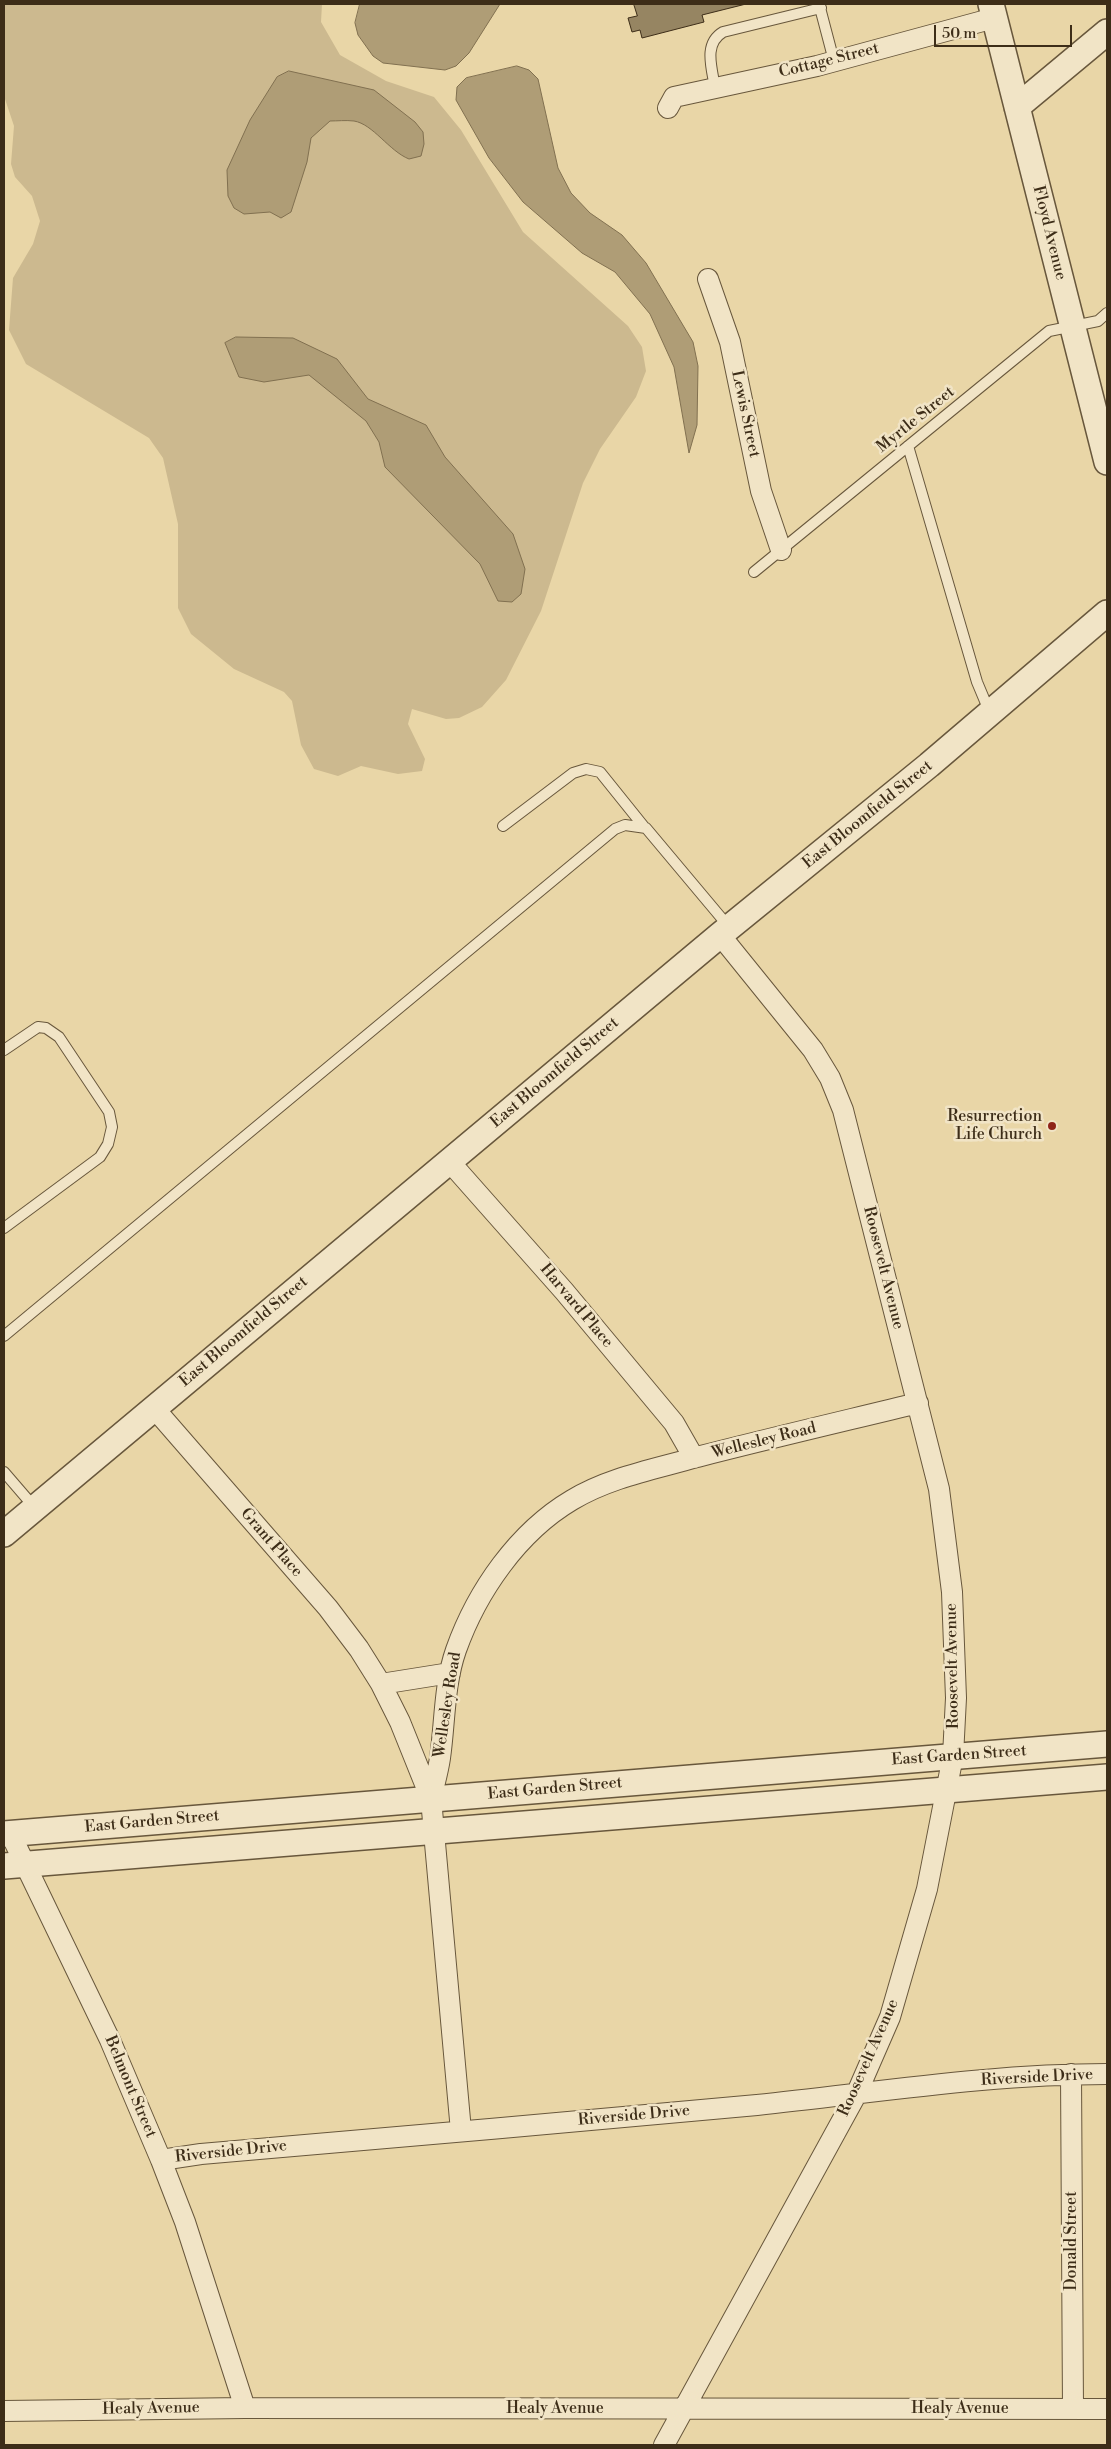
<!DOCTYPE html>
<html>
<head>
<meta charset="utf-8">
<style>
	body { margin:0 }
	#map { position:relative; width:1111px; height:2449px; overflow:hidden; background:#e9d6a7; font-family:"Libre Bodoni",serif }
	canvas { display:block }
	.frame { position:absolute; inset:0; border:5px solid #3d2d18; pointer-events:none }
	.scale { position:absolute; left:934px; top:25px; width:138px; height:22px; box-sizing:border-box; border:2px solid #3d2d18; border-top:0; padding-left:6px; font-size:15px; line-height:18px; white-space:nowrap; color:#3d2d18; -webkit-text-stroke:4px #f1e4c6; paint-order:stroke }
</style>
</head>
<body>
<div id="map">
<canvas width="1111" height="2449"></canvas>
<div class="frame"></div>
<div class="scale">50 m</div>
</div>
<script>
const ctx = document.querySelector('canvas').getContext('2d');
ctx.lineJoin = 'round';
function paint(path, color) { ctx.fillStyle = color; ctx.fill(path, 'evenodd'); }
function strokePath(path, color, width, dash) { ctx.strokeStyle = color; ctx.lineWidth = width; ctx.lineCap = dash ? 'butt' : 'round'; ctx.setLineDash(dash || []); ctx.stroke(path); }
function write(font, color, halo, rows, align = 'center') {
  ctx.font = font + ' "Libre Bodoni",serif'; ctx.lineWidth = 5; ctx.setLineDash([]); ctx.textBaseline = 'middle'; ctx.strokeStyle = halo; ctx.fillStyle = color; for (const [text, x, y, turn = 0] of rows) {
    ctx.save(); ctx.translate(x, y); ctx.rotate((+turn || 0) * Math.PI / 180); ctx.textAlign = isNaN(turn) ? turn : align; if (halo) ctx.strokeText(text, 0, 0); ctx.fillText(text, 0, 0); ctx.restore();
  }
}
const green = new Path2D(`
	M4,4H322L321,22L340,55L386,81L434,97L461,130L523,232L628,326L642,347L646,371L636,397L600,449L583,483L541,611L506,680L482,707L459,718L446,719L412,709L408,724L425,759L422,771L398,774L361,766L338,776L314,769L301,745L292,701L284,692L234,669L191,634L178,608V524L163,458L149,438L26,364L9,330L13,278L33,244L40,221L32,196L15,177L11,164L14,126L4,96Z`);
const water = new Path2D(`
	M360,4H500L469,53L456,66L445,70L383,63L373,56L358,35L355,23Z
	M517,66L529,70L538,79L558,168L571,193L590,213L622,235L646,263L693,342L698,366L697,425L689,453L674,367L650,314L615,272L582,253L523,202L489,158L456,100L457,87L466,78Z
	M289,71L374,90L415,122L423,132L424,144L421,156L409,159C389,151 373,124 354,121C346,120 337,121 330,121L311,138L307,162L291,212L281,218L270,212L244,214L234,208L228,196L227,170L250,120L277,77Z
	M236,337L293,338L337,359L368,399L426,425L445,457L513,534L525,569L521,594L512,602L498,601L480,564L385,467L379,442L366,421L309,375L264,382L239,377L225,343Z`);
const building = new Path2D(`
	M634,4H746L702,15L704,22L642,38L640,30L632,32L628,18L637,16Z`);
const service = new Path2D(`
	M819,4L834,61
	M715,88C712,68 703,44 723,32L821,8
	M908,446L977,682L990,713
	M754,572L1049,331L1098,321L1107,313
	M503,826L573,773L586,769L600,772L645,828
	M4,1050L38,1027L46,1028L59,1037L109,1112L112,1127L108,1144L100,1157L4,1228
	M4,1336L615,829L625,825L646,828L729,927
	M4,1472L35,1508`);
const minor = new Path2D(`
	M668,108L674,97L817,66L994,18
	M708,279L730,342L761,491L781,550
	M449,1161L564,1291L674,1423L694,1458
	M154,1408L328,1608L359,1649L381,1684L400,1722L431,1799
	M381,1684L450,1673
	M10,1833L110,2040L161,2160L185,2222L245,2408
	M1071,2074L1073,2409
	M461,2131L431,1799C434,1785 438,1772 440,1758C445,1723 444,1684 456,1650C477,1591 518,1532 572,1500C610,1477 656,1469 697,1457C771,1438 844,1421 918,1403
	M161,2160L201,2154C386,2137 572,2123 757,2105C873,2093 990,2074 1107,2074
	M4,2411L245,2408L1107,2409
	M664,2445L856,2095L890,2017L927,1889L953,1756L956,1698L952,1592L939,1489L843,1110L830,1078L813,1050L720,935`);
const tertiary = new Path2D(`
	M991,4L1107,462
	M1017,107L1107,32
	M4,1534L720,935L929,765L1107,613
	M4,1834L1107,1744
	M4,1866L1107,1777`);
const markers = [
	[1052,1126,5,"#8f2418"]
];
const streetNames = [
	["Cottage Street",829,61,-14],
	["Floyd Avenue",1049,233,76],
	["Lewis Street",745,414,78],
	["Myrtle Street",916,420,-39],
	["East Bloomfield Street",868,815,-39],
	["East Bloomfield Street",555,1073,-40],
	["Roosevelt Avenue",883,1268,76],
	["Harvard Place",576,1306,50],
	["East Bloomfield Street",244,1332,-40],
	["Wellesley Road",764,1441,-14],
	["Grant Place",271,1543,49],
	["Roosevelt Avenue",953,1666,-91],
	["Wellesley Road",448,1705,-81],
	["East Garden Street",959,1756,-4],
	["East Garden Street",555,1789,-5],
	["East Garden Street",152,1822,-5],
	["Roosevelt Avenue",869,2058,-66],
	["Riverside Drive",1037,2078,-3],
	["Belmont Street",130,2087,67],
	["Riverside Drive",634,2116,-5],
	["Riverside Drive",231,2152,-6],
	["Donald Street",1072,2241,-90],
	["Healy Avenue",151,2409,-1],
	["Healy Avenue",555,2409],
	["Healy Avenue",960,2409]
];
const poiNames = [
	["Resurrection",1042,1117],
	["Life Church",1042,1135]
];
paint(green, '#ccb98f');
paint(water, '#af9d76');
strokePath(water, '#817050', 1);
paint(building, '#968562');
strokePath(building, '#3d2d18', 1);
strokePath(service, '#68573c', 12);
strokePath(minor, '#68573c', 22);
strokePath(tertiary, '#68573c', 28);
strokePath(service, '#f1e4c6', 10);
strokePath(minor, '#f1e4c6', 20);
strokePath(tertiary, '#f1e4c6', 25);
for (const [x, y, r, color] of markers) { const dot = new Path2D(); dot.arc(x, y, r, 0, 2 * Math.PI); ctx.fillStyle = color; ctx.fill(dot); strokePath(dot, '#f1e4c6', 2); }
write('16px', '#3d2d18', '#f1e4c6', streetNames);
write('16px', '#3d2d18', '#f1e4c6', poiNames, 'right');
</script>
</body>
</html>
